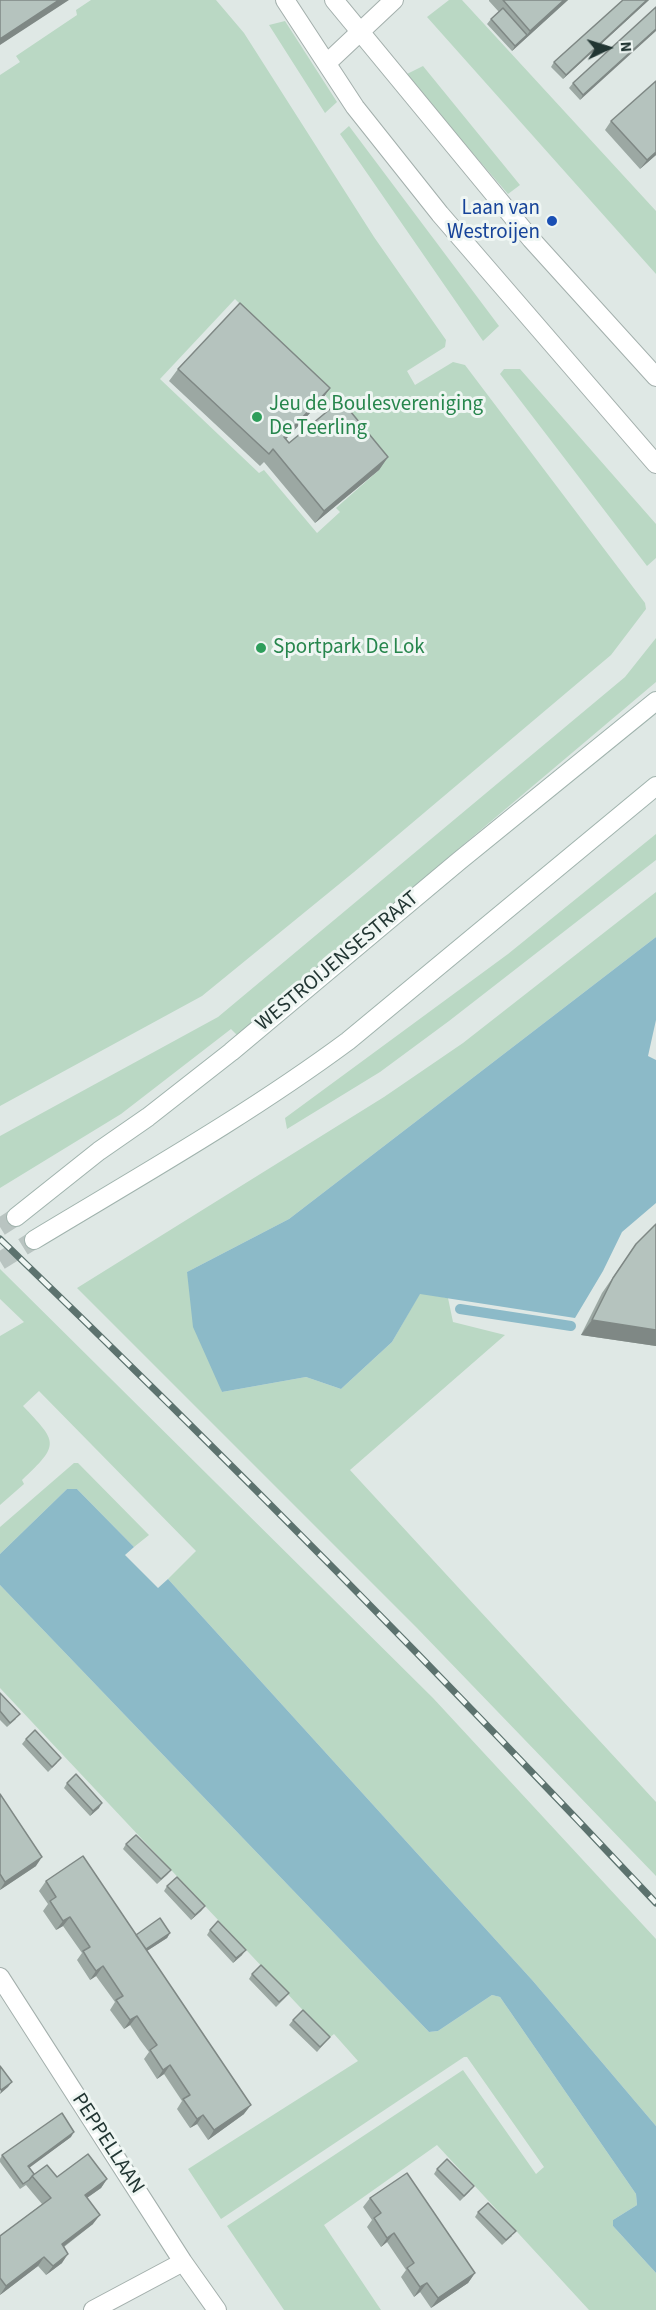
<!DOCTYPE html>
<html>
<head>
<meta charset="utf-8">
<style>
	body { margin:0 }
	#map { position:relative; width:656px; height:2310px; overflow:hidden; background:#dfe8e5; font-family:"Source Sans 3",sans-serif }
	canvas { display:block }
	.north { position:absolute; left:578px; top:18px; width:60px; height:60px; -webkit-text-stroke:4px #eff6f3; paint-order:stroke; rotate:86deg; font-size:16px; font-weight:700; line-height:24px; text-align:center; color:#223633 }
	.north::after { content:''; display:block; margin:auto; width:21px; height:27px; background:#223633; clip-path:polygon(50% 0,100% 100%,50% 72%,0 100%) }
</style>
</head>
<body>
<div id="map">
<canvas width="656" height="2310"></canvas>
<div class="north">N</div>
</div>
<script>
const ctx = document.querySelector('canvas').getContext('2d');
ctx.lineJoin = 'round';
function paint(path, color) { ctx.fillStyle = color; ctx.fill(path, 'evenodd'); }
function strokePath(path, color, width, dash) { ctx.strokeStyle = color; ctx.lineWidth = width; ctx.lineCap = dash ? 'butt' : 'round'; ctx.setLineDash(dash || []); ctx.stroke(path); }
function write(font, color, halo, rows, align = 'center') {
  ctx.font = font + ' "Source Sans 3",sans-serif'; ctx.lineWidth = 6; ctx.setLineDash([]); ctx.textBaseline = 'middle'; ctx.strokeStyle = halo; ctx.fillStyle = color; for (const [text, x, y, turn = 0] of rows) {
    ctx.save(); ctx.translate(x, y); ctx.rotate((+turn || 0) * Math.PI / 180); ctx.textAlign = isNaN(turn) ? turn : align; if (halo) ctx.strokeText(text, 0, 0); ctx.fillText(text, 0, 0); ctx.restore();
  }
}
const green = new Path2D(`
	M91,0H216L244,33L374,237L446,340L445,347L407,371L415,385L453,362L465,365L645,603L646,609L611,655L354,872L202,996L0,1106V75L20,62L16,56L77,15L76,10ZM235,299L302,366L343,417L379,470L336,508L340,512L317,533L264,470L259,473L160,379Z
	M449,0H462L656,211V274L427,17Z
	M285,21L337,102L325,113L269,25Z
	M423,66L520,185L508,194L405,75Z
	M349,126L499,326L483,341L340,134Z
	M504,369H520L656,524V558L647,566L500,374Z
	M656,638V682L271,1007L237,1035L231,1029L121,1114L0,1188V1136L218,1017L625,677Z
	M656,834V860L449,1021L380,1072L287,1129L285,1118L508,954Z
	M656,892V937L289,1219L187,1272L222,1392L306,1377L341,1389L392,1342L420,1293L448,1298L453,1322L505,1335L350,1470L656,1802V1876L417,1628L77,1288L384,1097L463,1043Z
	M0,1269L433,1698L656,1939V2126L533,1981L168,1579L196,1551L39,1391L23,1406C57,1442 61,1444 22,1480L24,1484L0,1505V1336L24,1322L0,1299Z
	M74,1463H78L149,1535L134,1547L77,1489H67L0,1554V1527Z
	M0,1585L429,2032L438,2031L492,1995L500,1997L636,2194L637,2205L613,2220V2226L656,2273V2310H589L437,2145L324,2225L381,2310H284L227,2226L463,2070L536,2174L544,2167L467,2057H464L221,2219L188,2169L358,2061L334,2034L329,2038L0,1688Z`);
const water = new Path2D(`
	M656,937V1020L648,1056L656,1060V1203L622,1232L603,1271L575,1318L420,1294L392,1342L341,1389L306,1377L222,1392L193,1327L187,1272L289,1219Z
	M67,1489H77L134,1547L125,1555L158,1588L168,1579L533,1981L656,2126V2273L613,2226V2220L637,2205L636,2194L500,1997L492,1995L438,2031L429,2032L0,1585V1554Z`);
const stream = new Path2D(`
	M460,1309L571,1326`);
const secondaryTunnel = new Path2D(`
	M0,1227L16,1217
	M0,1261L34,1240`);
const minor = new Path2D(`
	M327,63L394,0
	M0,1977L183,2262L217,2310
	M93,2310L183,2262`);
const tertiary = new Path2D(`
	M285,0L355,107L440,214L656,464
	M334,0L531,239L656,377`);
const secondary = new Path2D(`
	M16,1217L99,1151L148,1117L231,1052L459,861L656,701
	M34,1240C140,1176 248,1115 348,1041L656,786`);
const rail = new Path2D(`
	M0,1239C224,1455 443,1676 656,1903`);
const wall = new Path2D(`
	M489,0H568L512,51L487,24L491,19L499,12L489,1Z
	M623,0H649L563,79L551,67L554,62Z
	M656,7L580,100L569,88L573,83Z
	M611,121L656,155L640,169L605,130Z
	M178,369L330,388L321,401L286,439L289,443L388,457L379,470L315,523L264,462L260,466L169,381Z
	M636,1244L656,1346L581,1335L602,1293Z
	M0,1693L16,1719L7,1727L0,1720Z
	M26,1739L57,1763L48,1772L22,1744Z
	M67,1783L99,1808L90,1816L64,1788Z
	M0,1794L36,1866L0,1890Z
	M126,1844L171,1870L167,1875L157,1884L123,1849Z
	M46,1881L136,1935L170,1933L167,1938L147,1951L244,2114L208,2140L197,2124L190,2128L177,2109L182,2101L164,2074L157,2079L144,2059L149,2052L140,2040L130,2025L124,2029L110,2010L115,2002L96,1976L90,1980L77,1960L82,1953L63,1926L56,1930L43,1911L48,1904L39,1891Z
	M167,1886L205,1906L201,1911L191,1920L164,1891Z
	M210,1930L242,1955L233,1963L207,1935Z
	M252,1974L289,1993L285,1998L276,2007L249,1979Z
	M293,2020L330,2037L317,2052L289,2025Z
	M71,2137L29,2167L34,2174L57,2177L107,2179L101,2188L87,2198L93,2224L64,2247L62,2263L46,2275L38,2266L0,2295V2236L42,2204L26,2185L20,2189L0,2162V2159L2,2155Z
	M437,2169L470,2191L460,2201L434,2174Z
	M370,2198L475,2273L468,2283L431,2308L420,2292L414,2297L401,2277L406,2270L387,2242L381,2247L367,2227L372,2220L363,2207Z
	M478,2212L512,2236L502,2245L475,2217Z`);
const shadedWall = new Path2D(`
	M59,0H69L0,45V39Z
	M564,0H568L512,51L515,46L527,35L530,31Z
	M647,0H649L563,79L566,75Z
	M656,29V31L580,100L583,95Z
	M656,152V155L640,169L647,160Z
	M330,388L321,401L276,450L284,437Z
	M388,457L379,470L315,523L324,511Z
	M592,1320L656,1330V1346L581,1335Z
	M102,1803L99,1808L90,1816L93,1811Z
	M42,1857L36,1866L0,1890L5,1882Z
	M205,1906L201,1911L191,1920L195,1915Z
	M70,1917L63,1926L56,1930L63,1921Z
	M170,1933L167,1938L142,1954L146,1949Z
	M246,1950L242,1955L233,1963L236,1958Z
	M103,1966L96,1976L90,1980L96,1971Z
	M137,2016L130,2025L124,2029L130,2020Z
	M170,2065L164,2074L157,2079L163,2070Z
	M12,2082L8,2087L0,2094L1,2090Z
	M251,2105L244,2114L208,2140L214,2130Z
	M203,2115L197,2124L190,2128L197,2119Z
	M74,2132L71,2137L25,2171L28,2166Z
	M107,2179L101,2188L78,2204L85,2195Z
	M100,2215L93,2224L55,2253L62,2244Z
	M394,2233L387,2242L381,2247L387,2238Z
	M68,2254L62,2263L46,2275L53,2266Z
	M44,2257L38,2266L0,2295L6,2286Z
	M475,2273L468,2283L431,2308L438,2298Z
	M427,2283L420,2292L414,2297L420,2287Z`);
const building = new Path2D(`
	M0,0H59L0,39Z
	M503,0H564L530,31Z
	M623,0H647L566,75L554,62Z
	M656,7V29L583,95L573,83Z
	M503,8L527,35L515,46L491,19Z
	M656,81V152L647,160L611,121Z
	M240,303L330,388L284,437L289,443L341,400L388,457L324,511L273,449L269,454L178,369Z
	M656,1224V1330L592,1320L613,1278L636,1244Z
	M0,1693L20,1714L10,1723L0,1711Z
	M35,1730L61,1758L52,1767L26,1739Z
	M76,1774L102,1803L93,1811L67,1783Z
	M0,1794L42,1857L5,1882L0,1874Z
	M136,1835L171,1870L161,1879L126,1844Z
	M83,1856L251,2105L214,2130L203,2115L197,2119L183,2099L190,2095L170,2065L163,2070L150,2050L157,2045L147,2031L137,2016L130,2020L116,2000L123,1996L103,1966L96,1971L89,1961L83,1951L90,1947L70,1917L63,1921L50,1901L56,1897L46,1881Z
	M177,1877L205,1906L195,1915L167,1886Z
	M160,1918L170,1933L146,1949L136,1935Z
	M218,1921L246,1950L236,1958L210,1930Z
	M261,1965L289,1993L279,2002L252,1974Z
	M303,2010L330,2037L320,2047L293,2020Z
	M0,2066L12,2082L1,2090L0,2088Z
	M62,2113L74,2132L28,2166L34,2174L29,2180L23,2184L2,2155Z
	M88,2154L107,2179L85,2195L100,2215L62,2244L68,2254L53,2266L44,2257L6,2286L0,2278V2236L51,2198L32,2176L47,2165L57,2177Z
	M447,2159L474,2186L464,2196L437,2169Z
	M407,2173L475,2273L438,2298L427,2283L420,2287L407,2268L414,2263L394,2233L387,2238L374,2218L381,2213L370,2198Z
	M488,2203L516,2231L506,2240L478,2212Z`);
const markers = [
	[552,221,6,"#1a4fb4"],
	[257,417,6,"#2e9e5b"],
	[261,648,6,"#2e9e5b"]
];
const transitNames = [
	["Laan van",540,209],
	["Westroijen",540,233]
];
const leisureNames = [
	["Jeu de Boulesvereniging",269,405],
	["De Teerling",269,429],
	["Sportpark De Lok",273,648]
];
const streetNames = [
	["WESTROIJENSESTRAAT",338,962,-40],
	["PEPPELLAAN",107,2144,57]
];
paint(green, '#bad8c4');
paint(water, '#8cbac8');
strokePath(stream, '#8cbac8', 10);
strokePath(secondaryTunnel, '#b9c4c1', 18, [18, 9]);
strokePath(minor, '#a3afac', 20);
strokePath(tertiary, '#a3afac', 20);
strokePath(secondary, '#a0b3ad', 20);
strokePath(minor, '#fff', 18);
strokePath(tertiary, '#fff', 18);
strokePath(secondary, '#fff', 18);
strokePath(rail, '#5c726e', 7);
strokePath(rail, '#eff6f3', 4.5, [14]);
paint(wall, '#9ca8a3');
paint(shadedWall, '#7f8885');
paint(building, '#b5c3be');
strokePath(building, '#7f8885', 1.5);
for (const [x, y, r, color] of markers) { const dot = new Path2D(); dot.arc(x, y, r, 0, 2 * Math.PI); ctx.fillStyle = color; ctx.fill(dot); strokePath(dot, '#eff6f3', 2); }
write('21px', '#164399', '#eff6f3', transitNames, 'right');
write('21px', '#27864d', '#eff6f3', leisureNames, 'left');
write('21px', '#223633', '#eff6f3', streetNames);
</script>
</body>
</html>
